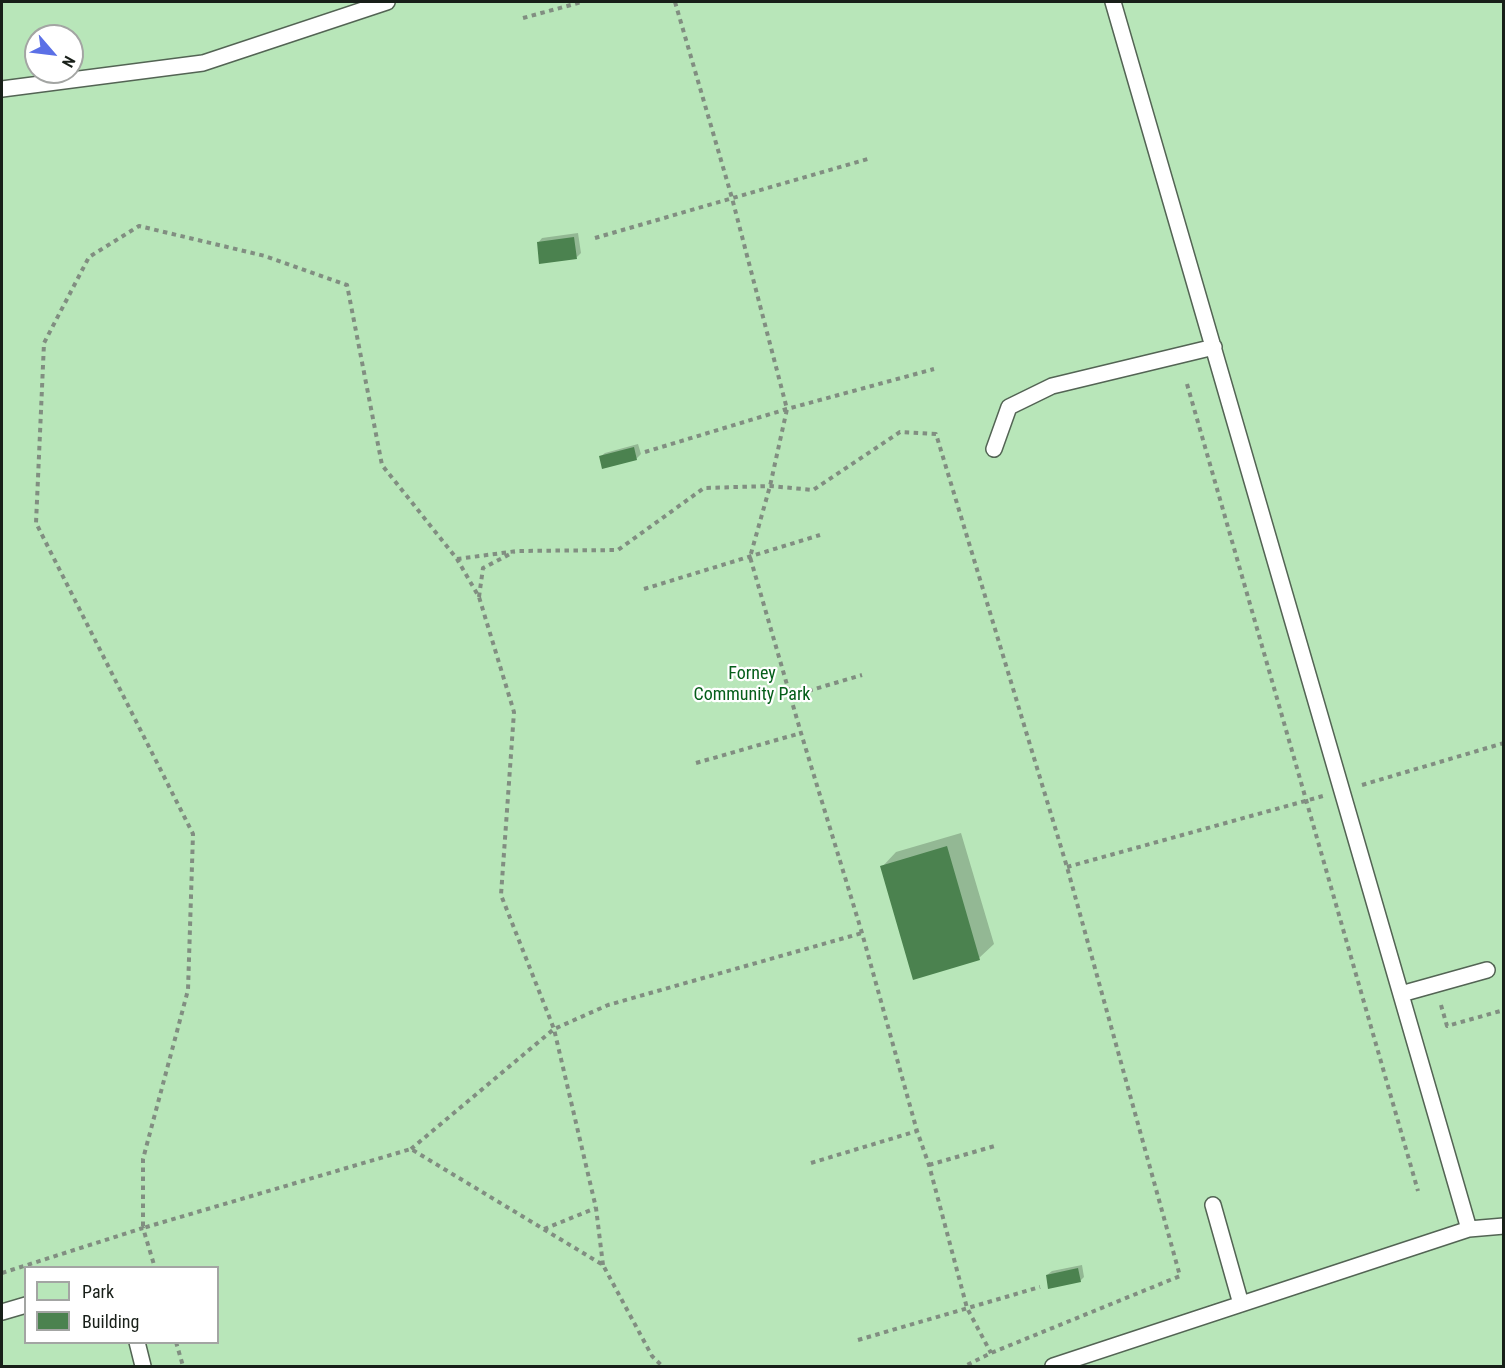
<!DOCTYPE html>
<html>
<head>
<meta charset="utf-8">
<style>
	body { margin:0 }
	#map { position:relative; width:1505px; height:1368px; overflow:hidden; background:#d9ecd9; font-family:"Roboto Condensed",sans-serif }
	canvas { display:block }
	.frame { position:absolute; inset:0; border:3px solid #181f19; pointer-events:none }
	.legend { position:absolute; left:24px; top:1266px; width:195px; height:78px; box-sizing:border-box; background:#fff; border:2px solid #a3a5a3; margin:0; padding:8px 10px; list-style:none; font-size:18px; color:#181f19 }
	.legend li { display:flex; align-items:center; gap:12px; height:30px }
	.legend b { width:30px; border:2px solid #a3a5a3 }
	.north { position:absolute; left:24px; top:24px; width:60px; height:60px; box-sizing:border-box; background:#fff; border:2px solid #a3a5a3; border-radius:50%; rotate:118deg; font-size:16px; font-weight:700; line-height:24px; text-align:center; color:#181f19 }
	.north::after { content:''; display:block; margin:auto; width:21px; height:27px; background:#5b70e6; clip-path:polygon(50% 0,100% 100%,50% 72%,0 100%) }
</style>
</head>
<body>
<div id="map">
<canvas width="1505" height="1368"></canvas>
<div class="frame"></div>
<ul class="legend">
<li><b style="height:16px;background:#b8e6b9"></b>Park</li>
<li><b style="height:16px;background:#4b824f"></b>Building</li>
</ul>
<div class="north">N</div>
</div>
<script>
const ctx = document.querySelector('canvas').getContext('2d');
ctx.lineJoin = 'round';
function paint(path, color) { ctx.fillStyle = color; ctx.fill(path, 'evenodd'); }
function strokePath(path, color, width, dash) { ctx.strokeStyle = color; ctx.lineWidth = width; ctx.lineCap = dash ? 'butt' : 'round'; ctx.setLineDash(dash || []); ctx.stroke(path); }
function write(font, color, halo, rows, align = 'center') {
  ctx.font = font + ' "Roboto Condensed",sans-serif'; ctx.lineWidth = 4.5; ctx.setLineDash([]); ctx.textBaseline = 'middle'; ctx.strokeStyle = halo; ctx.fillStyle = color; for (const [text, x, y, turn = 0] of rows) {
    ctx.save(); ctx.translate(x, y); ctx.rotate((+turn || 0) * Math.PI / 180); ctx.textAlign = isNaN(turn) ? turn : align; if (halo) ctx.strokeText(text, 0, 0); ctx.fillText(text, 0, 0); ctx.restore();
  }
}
const green = new Path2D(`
	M2,2H1503V1366H2ZM36,36H72V72H36ZM26,1268H218V1342H26Z`);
const shadow = new Path2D(`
	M578,233L581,253L577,257L538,243L542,238Z
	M638,444L641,454L636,459L600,457L605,453Z
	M961,833L994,944L979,958L882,867L896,852Z
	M1082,1265L1084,1277L1080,1281L1047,1275L1052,1271Z`);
const building = new Path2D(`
	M574,237L577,259L539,264L537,242Z
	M634,447L637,460L602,469L599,456Z
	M947,846L980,960L913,980L880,866Z
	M1078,1268L1081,1282L1048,1289L1046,1275Z`);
const path = new Path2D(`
	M675,2L732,198L787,409L770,486L750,557L801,733L862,933L917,1131L929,1165L967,1308L991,1353
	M523,18L582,2
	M595,238L871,158
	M1187,384L1418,1191
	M645,452L787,409L934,369
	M457,559L517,551L618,550L704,488L770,486L813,490L900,432L936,434L1067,867L1180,1276L991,1353L965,1366
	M644,589L820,535
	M479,597L483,568L514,552
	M791,696L862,675
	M696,763L801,733
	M1362,785L1504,743
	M1067,867L1323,796
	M1441,1005L1447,1026L1504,1010
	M411,1149L554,1029L608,1005L862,933
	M811,1163L917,1131
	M929,1165L998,1145
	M544,1229L596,1208
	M603,1265L596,1208L554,1029L501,895L514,712L479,597L457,559L382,465L347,285L265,256L139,226L89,257L44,343L36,523L193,834L188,990L143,1159V1228L411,1149L603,1265L652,1356L662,1366
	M2,1273L143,1228L155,1268
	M858,1340L1040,1287
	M176,1342L183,1366`);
const lane = new Path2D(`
	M1113,2L1469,1229
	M2,89L203,63L387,2
	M994,449L1009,407L1052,386L1214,347
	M1401,994L1487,970
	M1213,1205L1241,1304
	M2,1312L26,1305
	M137,1342L143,1366
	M1053,1366L1469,1229L1504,1226`);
const parkNames = [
	["Forney",752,674],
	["Community Park",752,695]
];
paint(green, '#b8e6b9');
paint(shadow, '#0003');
paint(building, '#4b824f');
strokePath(lane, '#536454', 18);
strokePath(path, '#818e81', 4, [4.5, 4.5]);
strokePath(lane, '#fff', 15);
write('18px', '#055e1a', '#fff', parkNames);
</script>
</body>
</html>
